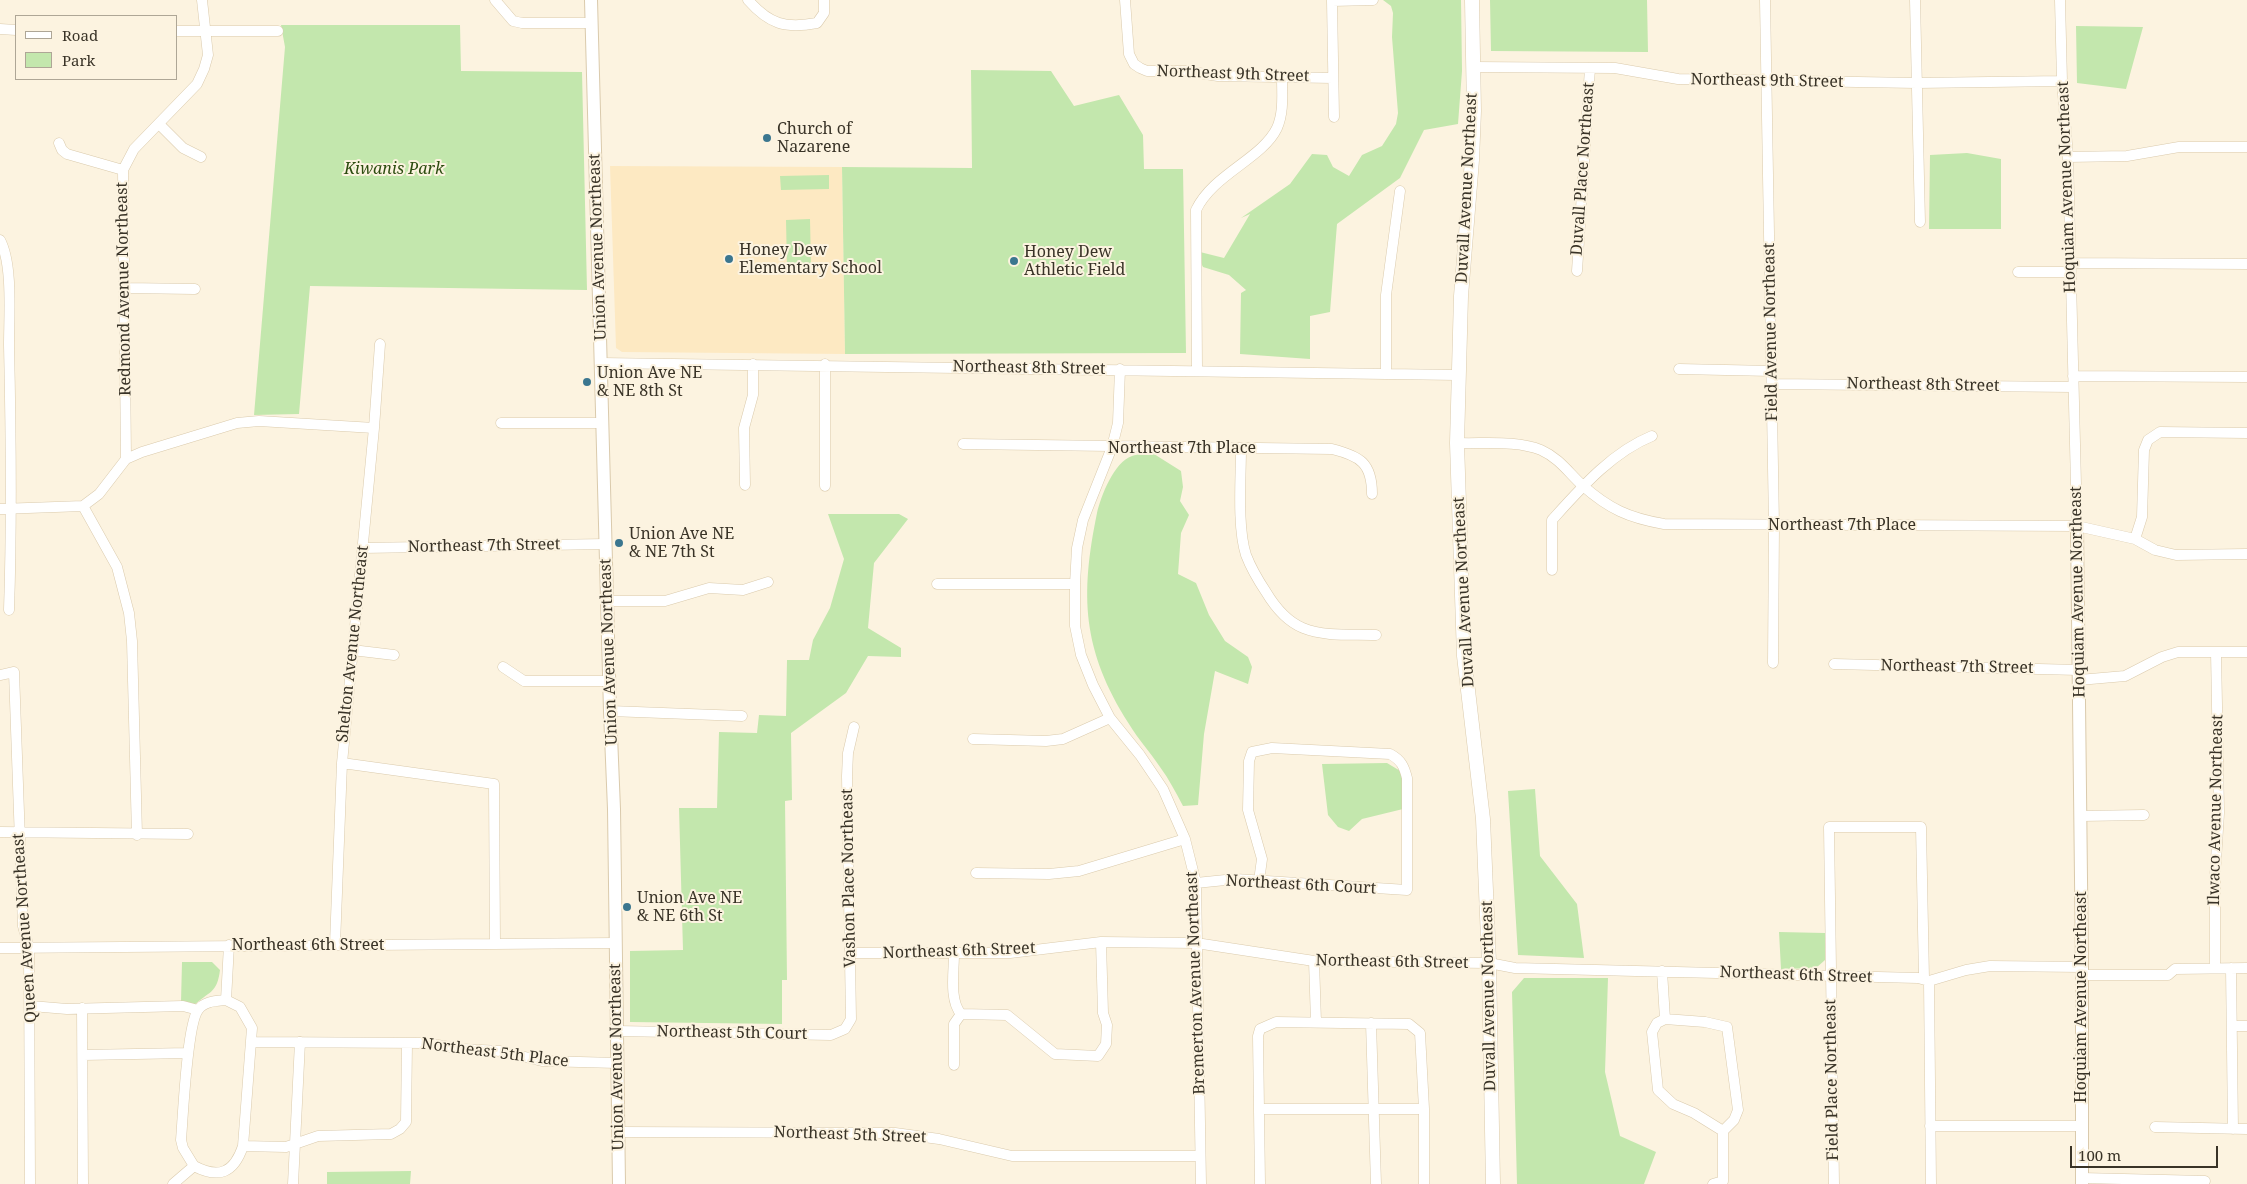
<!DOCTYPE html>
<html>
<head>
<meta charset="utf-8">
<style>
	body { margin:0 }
	#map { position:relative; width:2247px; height:1184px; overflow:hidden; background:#fcf3e0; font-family:"Noto Serif",serif }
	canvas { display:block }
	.legend { position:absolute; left:15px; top:15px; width:162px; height:65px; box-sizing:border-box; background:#fcf3e0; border:1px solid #aea696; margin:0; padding:6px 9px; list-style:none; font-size:15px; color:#393327 }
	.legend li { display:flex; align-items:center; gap:10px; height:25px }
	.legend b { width:25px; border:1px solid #aea696 }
	.scale { position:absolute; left:2070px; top:1146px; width:148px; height:22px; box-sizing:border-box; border:2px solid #393327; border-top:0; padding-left:6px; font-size:15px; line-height:18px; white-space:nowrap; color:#393327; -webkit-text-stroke:4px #fcf3e0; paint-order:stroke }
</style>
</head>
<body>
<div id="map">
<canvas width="2247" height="1184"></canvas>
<ul class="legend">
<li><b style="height:6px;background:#fff"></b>Road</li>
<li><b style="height:14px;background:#c3e7ad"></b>Park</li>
</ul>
<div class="scale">100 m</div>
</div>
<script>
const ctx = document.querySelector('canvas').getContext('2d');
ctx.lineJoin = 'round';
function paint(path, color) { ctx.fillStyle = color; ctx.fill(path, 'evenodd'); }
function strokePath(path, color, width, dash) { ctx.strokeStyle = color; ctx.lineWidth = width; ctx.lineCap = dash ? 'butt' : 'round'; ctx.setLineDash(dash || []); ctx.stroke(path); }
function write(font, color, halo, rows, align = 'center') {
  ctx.font = font + ' "Noto Serif",serif'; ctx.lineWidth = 4; ctx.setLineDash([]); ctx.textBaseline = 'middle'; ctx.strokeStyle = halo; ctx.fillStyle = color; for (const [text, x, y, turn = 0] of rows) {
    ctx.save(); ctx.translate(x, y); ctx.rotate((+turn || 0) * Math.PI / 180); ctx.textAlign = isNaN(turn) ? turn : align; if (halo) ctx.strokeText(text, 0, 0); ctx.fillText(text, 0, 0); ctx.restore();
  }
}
const built = new Path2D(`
	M610,166L842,167L845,354L622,352L616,348Z`);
const green = new Path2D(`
	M1383,0H1461L1462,71L1458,124L1424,130L1400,178L1337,224L1330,312L1310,316V359L1240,354L1241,293L1246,290L1229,275L1203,267L1200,261V252L1224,258L1250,214L1241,218L1290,184L1312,154L1327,155L1333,167L1349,176L1362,155L1382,146L1396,124L1398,113L1392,37L1393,13L1391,6Z
	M1490,0H1647L1648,52L1491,51Z
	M281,25H460L461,71L582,72L587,290L310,286L299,414L254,415L285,47Z
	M2076,26L2143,27L2126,89L2077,83Z
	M971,70L1051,71L1074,106L1119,95L1143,135L1144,169H1183L1186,353L845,354L842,167L972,168Z
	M1967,153L2001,159V229H1929L1930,155Z
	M829,175V189L781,190L780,176Z
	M810,219L811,266L787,267L786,220Z
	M1154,454L1181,471L1183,487L1180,501L1189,515L1181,533L1178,574L1196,583L1209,615L1225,641L1248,657L1252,667L1248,684L1215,671L1204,734L1198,805L1183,806C1176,793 1169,779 1160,767C1150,752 1138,739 1129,724C1082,650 1080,596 1097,513C1101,496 1114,462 1132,456C1138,454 1147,454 1154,454Z
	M828,514H899L908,519L874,563L868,628L901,648V657L868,656L846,693L791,733L792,800L785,801L787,980H782V1024L630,1022V951L683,950L679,808H717L719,732L757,733L759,715L786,716L787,660H809L813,640L830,608L844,559Z
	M1387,763L1402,772L1403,809L1362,819L1349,831L1338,827L1328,815L1322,764Z
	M1535,789L1540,856L1577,904L1584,958L1518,955L1508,791Z
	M1779,932L1825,933V960L1816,968L1781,969Z
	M182,962H212L220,970C217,994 209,991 193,1006L181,1002Z
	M1524,978H1608L1605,1072L1620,1136L1656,1152L1644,1184H1517L1512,992Z
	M411,1171L410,1184H327V1172Z`);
const minor = new Path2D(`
	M495,0L513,21L522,23H592
	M748,0C769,24 785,29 817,23L824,13V0
	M1125,0L1129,54L1134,64L1140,68L1147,71H1186L1218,76L1333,78
	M1765,0L1774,525L1773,663
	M1915,0L1920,222
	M2060,0L2062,81L2068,157L2077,526
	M0,29L16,30
	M176,31H278
	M1473,67L1615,68L1678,79L1917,83L2062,81
	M1334,117L1332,1L1373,0
	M159,124L183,148L201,157
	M59,143L62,150L67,154L123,170
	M2068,157L2127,156L2179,147H2247
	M0,240C13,264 9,316 9,345C11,433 12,522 9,610
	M2070,263L2247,264
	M1577,271L1590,68
	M2018,272H2070
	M125,288L195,289
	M601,363L1458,375
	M825,364V486
	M1120,369L1118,423L1112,447L1083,520L1077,548L1075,584V626L1081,655L1093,685L1110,718L1140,755L1163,789L1185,839L1196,883L1201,1184
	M1679,369L1772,371
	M1197,370L1196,210C1213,174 1262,159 1277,128C1284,112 1282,94 1282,78
	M1386,373V295L1400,191
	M2073,376L2247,377
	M1772,384L2073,387
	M501,423H602
	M1457,443C1484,444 1517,440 1541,450C1559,458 1569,473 1582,485C1609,509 1629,518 1664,524L2077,526L2135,539L2155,550L2176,555L2247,554
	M963,444L1332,449C1360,456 1372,463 1372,494
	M1241,448C1241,478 1237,527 1246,555C1251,568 1258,580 1266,592C1275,607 1286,621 1303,628C1325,637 1353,634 1376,635
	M126,459L123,170L134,149L197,84L204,69L208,55L202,0
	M745,485L744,428L753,395V364
	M83,506L117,567L129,613L132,641L137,835
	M0,509L83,506L99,494L126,459L142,452L237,423L259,421L374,428
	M2135,539L2142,517L2144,450L2148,440L2160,432L2247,433
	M362,548L606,544
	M1552,570V520C1580,489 1612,452 1652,436
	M937,584H1075
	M607,601H665L709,588L743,590L768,582
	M352,650L394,655
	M1834,664L2079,670
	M503,667L524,681H609
	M0,675L14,672L23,926L29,948L30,1184
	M2079,680L2125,676L2162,657L2178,652H2247
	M610,711L742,716
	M973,739L1046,741L1063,739L1110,718
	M342,763L494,784L495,944
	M2081,816L2144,815
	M0,832L188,834
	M976,873L1049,874L1079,871L1185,839
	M1196,883L1235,879L1407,890V778C1404,766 1401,760 1390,754L1272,748L1252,752L1249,761L1248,810L1262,859L1259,881
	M335,944L342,763L374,428L380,344
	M229,945L226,1000L240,1007L252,1028L243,1146
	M0,948L616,943
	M851,953H1010L1101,942L1196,943L1314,961L1489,963L1515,968L1918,978L1929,981L1966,970L1990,966L2082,967
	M954,954C954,972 949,1000 961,1014L954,1024V1065
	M1314,961L1316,1022
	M2215,968V876L2219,813L2216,652
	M2231,968L2233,1129
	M1662,971L1665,1019
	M2082,975H2168L2175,969L2247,968
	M1929,981L1931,1184
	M31,1006L67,1009L183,1006L198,1010
	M82,1008L83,1184
	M961,1014L1007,1015L1055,1054L1098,1056L1106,1044L1107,1025L1103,1013L1101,942
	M1371,1023L1376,1184
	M2232,1026H2247
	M617,1031L831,1035L845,1029L851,1019L847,776L848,753L854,727
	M252,1042L426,1043L461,1049L500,1051L542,1061L617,1063
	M83,1055L188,1053
	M1259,1109H1424
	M1930,1126H2081
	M2155,1127L2247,1129
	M618,1132L895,1133L939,1139L1012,1156H1200
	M194,1166L183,1148L181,1140C183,1116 187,1025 198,1010C204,1001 216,1001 226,1000
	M2082,1178L2205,1181
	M173,1184L194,1166C219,1179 234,1173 243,1146L286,1147L318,1136L391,1134L400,1129L406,1122L407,1043
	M293,1184L300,1042
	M1260,1184L1258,1036L1260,1029L1276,1022L1409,1024L1420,1033L1424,1109V1184
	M1713,1184L1723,1181V1131L1734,1120L1738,1110L1727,1027L1705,1022L1665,1019L1657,1023L1652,1032L1658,1090L1673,1104L1694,1113L1723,1131
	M1834,1184L1829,827H1921L1924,979`);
const tertiary = new Path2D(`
	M591,0L610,711L614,809L619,1184
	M2077,526L2082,967V1184`);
const secondary = new Path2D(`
	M1472,0L1474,111L1472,160L1461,296L1457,443L1464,656L1483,819L1489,963L1493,1184`);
const markers = [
	[767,138,5,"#3b768f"],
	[729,259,5,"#3b768f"],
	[1014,261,5,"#3b768f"],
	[587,382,5,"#3b768f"],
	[619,543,5,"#3b768f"],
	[627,907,5,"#3b768f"]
];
const streetNames = [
	["Northeast 9th Street",1233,74,2],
	["Northeast 9th Street",1767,81,1],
	["Duvall Place Northeast",1583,169,-86],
	["Hoquiam Avenue Northeast",2067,187,-92],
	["Duvall Avenue Northeast",1467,188,-87],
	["Union Avenue Northeast",598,247,-92],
	["Redmond Avenue Northeast",124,289,-91],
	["Field Avenue Northeast",1771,332,-91],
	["Northeast 8th Street",1029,368,1],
	["Northeast 8th Street",1923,385,1],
	["Northeast 7th Place",1182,448],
	["Northeast 7th Place",1842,525],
	["Northeast 7th Street",484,546,-1],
	["Duvall Avenue Northeast",1464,592,-93],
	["Hoquiam Avenue Northeast",2078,592,-91],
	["Shelton Avenue Northeast",353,644,-84],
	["Union Avenue Northeast",609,652,-92],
	["Northeast 7th Street",1957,667,1],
	["Ilwaco Avenue Northeast",2216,810,-89],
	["Vashon Place Northeast",849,878,-91],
	["Northeast 6th Court",1301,885,3],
	["Queen Avenue Northeast",25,928,-94],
	["Northeast 6th Street",308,945],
	["Northeast 6th Street",959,951,-2],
	["Northeast 6th Street",1392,962,1],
	["Northeast 6th Street",1796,975,2],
	["Bremerton Avenue Northeast",1196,983,-92],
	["Duvall Avenue Northeast",1489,996,-91],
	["Hoquiam Avenue Northeast",2081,997,-90],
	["Northeast 5th Court",732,1033,1],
	["Northeast 5th Place",495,1053,7],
	["Union Avenue Northeast",617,1057,-91],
	["Field Place Northeast",1832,1080,-91],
	["Northeast 5th Street",850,1135,2]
];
const poiNames = [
	["Church of",777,129],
	["Nazarene",777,147],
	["Honey Dew",739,250],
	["Elementary School",739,268],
	["Honey Dew",1024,252],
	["Athletic Field",1024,270],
	["Union Ave NE",597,373],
	["& NE 8th St",597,391],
	["Union Ave NE",629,534],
	["& NE 7th St",629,552],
	["Union Ave NE",637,898],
	["& NE 6th St",637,916]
];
const parkNames = [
	["Kiwanis Park",394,169]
];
paint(built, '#fde9c2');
paint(green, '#c3e7ad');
strokePath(minor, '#dacaac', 11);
strokePath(tertiary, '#dacaac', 14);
strokePath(secondary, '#dacaac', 15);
strokePath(minor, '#fff', 10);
strokePath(tertiary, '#fff', 12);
strokePath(secondary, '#fff', 14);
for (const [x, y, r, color] of markers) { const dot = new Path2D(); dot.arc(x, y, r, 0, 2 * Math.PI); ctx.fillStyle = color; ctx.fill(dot); strokePath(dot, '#fcf3e0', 2); }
write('16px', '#393327', '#fcf3e0', streetNames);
write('16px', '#393327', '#fcf3e0', poiNames, 'left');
write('italic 16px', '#2c4c0f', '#fcf3e0', parkNames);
</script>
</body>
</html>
